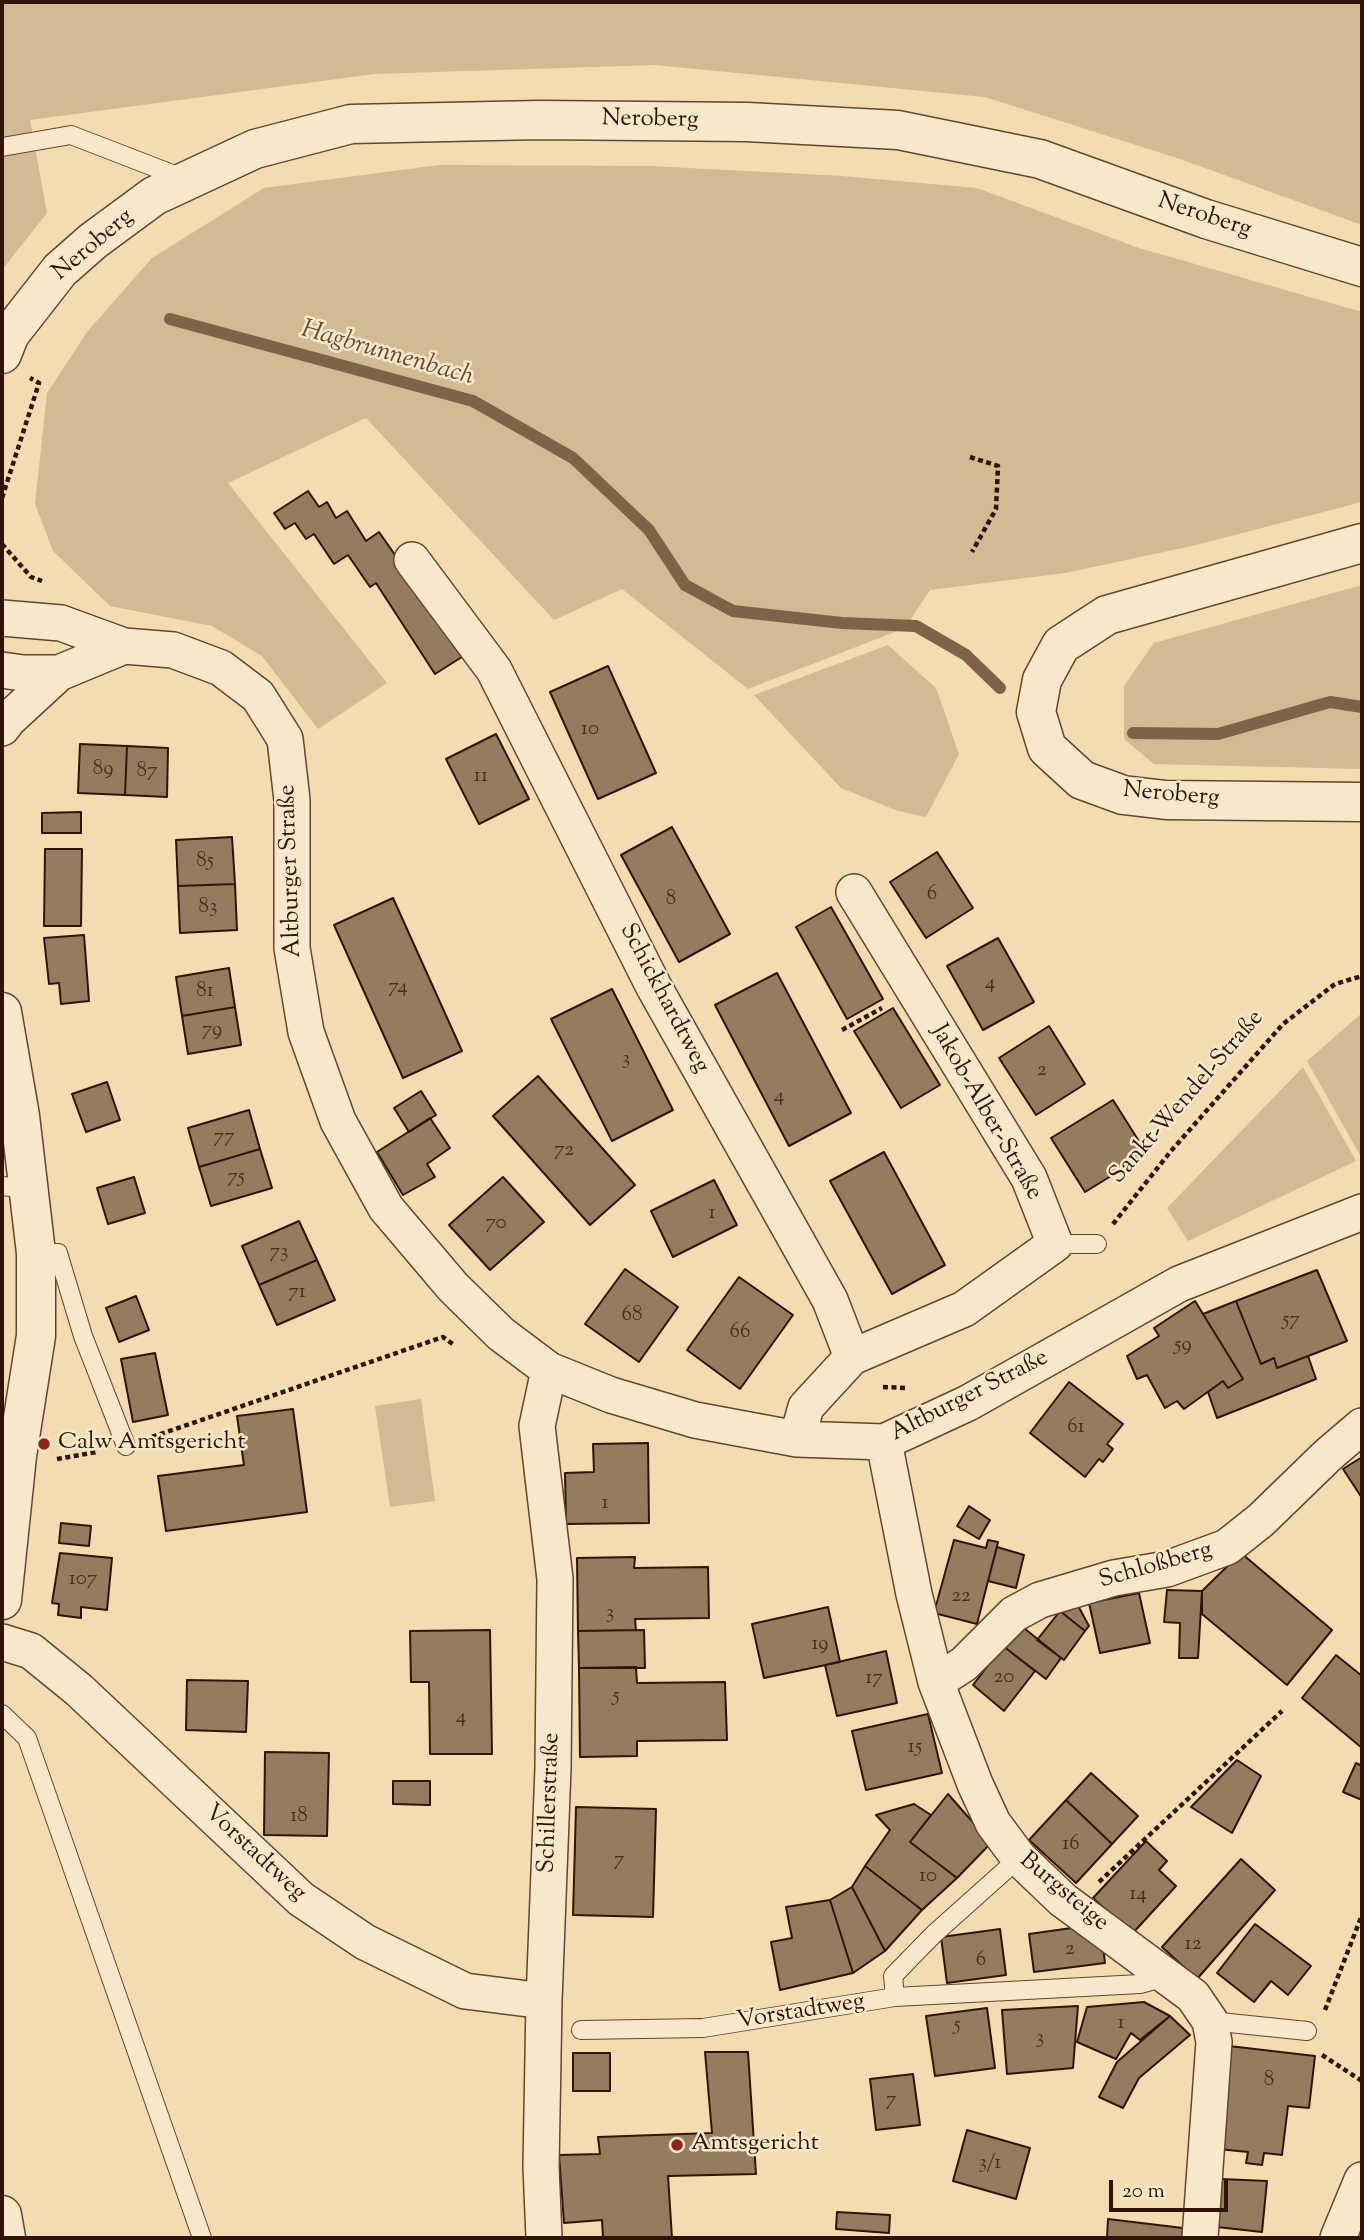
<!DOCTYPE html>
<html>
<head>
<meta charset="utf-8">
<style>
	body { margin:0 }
	#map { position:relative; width:1364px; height:2240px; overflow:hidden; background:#f3dcb0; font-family:"Sorts Mill Goudy",serif }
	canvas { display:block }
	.frame { position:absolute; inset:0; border:4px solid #321406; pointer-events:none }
	.scale { position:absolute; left:1109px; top:2180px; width:119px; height:32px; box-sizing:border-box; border:4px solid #321406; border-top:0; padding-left:9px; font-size:21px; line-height:24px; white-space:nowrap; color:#321406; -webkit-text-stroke:5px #f7e8cc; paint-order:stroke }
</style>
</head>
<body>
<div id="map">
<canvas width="1364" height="2240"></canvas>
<div class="frame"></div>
<div class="scale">20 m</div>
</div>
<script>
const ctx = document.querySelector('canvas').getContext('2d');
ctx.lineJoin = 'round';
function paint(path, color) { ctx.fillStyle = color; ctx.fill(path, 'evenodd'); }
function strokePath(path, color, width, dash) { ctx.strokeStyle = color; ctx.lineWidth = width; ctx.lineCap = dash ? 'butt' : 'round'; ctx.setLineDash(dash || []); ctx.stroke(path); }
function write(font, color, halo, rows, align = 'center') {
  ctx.font = font + ' "Sorts Mill Goudy",serif'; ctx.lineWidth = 5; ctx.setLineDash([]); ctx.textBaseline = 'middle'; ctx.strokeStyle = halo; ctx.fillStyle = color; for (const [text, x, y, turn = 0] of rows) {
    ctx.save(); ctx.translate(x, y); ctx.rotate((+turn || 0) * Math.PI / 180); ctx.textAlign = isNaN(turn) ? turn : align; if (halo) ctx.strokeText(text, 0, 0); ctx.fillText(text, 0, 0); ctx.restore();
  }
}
const green = new Path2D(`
	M2,2H1362V225L1180,159L985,97L655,65L374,74L30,120L47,213L2,270Z
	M439,165L650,166L842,176L977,188L1139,248L1362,312V502L1192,546L1065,573L930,590L905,628L748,689L622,589L554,620L366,418L228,483L387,683L318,729L262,656L212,626L110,606L53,551L35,504L47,393L87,332L152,258L264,188Z
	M1362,585V769L1154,764L1124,739V686L1154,643Z
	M888,645L936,688L959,754L926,817L898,811L841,788L754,695Z
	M1362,1013V1157H1361L1307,1061Z
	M1303,1067L1356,1161L1188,1241L1167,1208Z
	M421,1399L435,1501L390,1507L375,1406Z`);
const stream = new Path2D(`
	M170,319L473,401L573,458L649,530L685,585L733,611L842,623L916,626L966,655L1000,688
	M1133,733L1218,734L1330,702L1362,707`);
const building = new Path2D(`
	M308,491L319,507L327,502L336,518L347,511L366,541L379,532L465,655L435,674L376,583L370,587L348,555L334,564L314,534L306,539L295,523L285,529L274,513Z
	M608,666L656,773L598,799L550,692Z
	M496,734L529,799L479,824L446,759Z
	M80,744L127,746L125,795L78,793Z
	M127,746L168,748L167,797L125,795Z
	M81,812V833H42V813Z
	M672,827L730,934L679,962L621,855Z
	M232,837L235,884L178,886L176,840Z
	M45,849H82L81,926H44Z
	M937,852L973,908L926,938L890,882Z
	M235,884L237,930L180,933L178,886Z
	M393,898L462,1051L403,1078L334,925Z
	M831,907L883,999L847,1019L796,927Z
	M84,935L89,1001L61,1004L59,983L49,984L44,938Z
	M998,938L1034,1002L983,1030L947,966Z
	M229,968L235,1007L182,1016L176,977Z
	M777,973L851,1113L789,1146L715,1005Z
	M612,989L673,1110L612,1141L551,1019Z
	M235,1007L241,1045L188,1054L182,1016Z
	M893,1008L940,1085L901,1108L854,1031Z
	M1049,1026L1085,1084L1036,1115L999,1058Z
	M538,1076L635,1185L590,1225L493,1116Z
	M107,1082L120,1120L86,1132L72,1094Z
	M421,1091L436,1115L409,1132L394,1108Z
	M1113,1100L1147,1154L1085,1192L1051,1138Z
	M249,1110L260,1149L199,1167L188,1128Z
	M430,1118L450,1148L427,1164L435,1177L403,1195L377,1152Z
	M260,1149L272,1188L211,1206L199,1167Z
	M884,1152L945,1265L892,1294L830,1181Z
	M134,1177L145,1213L108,1224L97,1188Z
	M503,1177L544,1222L490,1270L449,1225Z
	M714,1180L737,1225L673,1257L651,1211Z
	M299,1221L317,1260L259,1285L242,1246Z
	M317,1260L335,1300L277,1325L259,1285Z
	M625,1269L678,1307L639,1362L585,1324Z
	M1317,1270L1347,1341L1277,1368L1274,1358L1261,1364L1236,1301Z
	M739,1277L793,1315L740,1389L687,1350Z
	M136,1296L149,1330L119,1342L106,1308Z
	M1195,1301L1243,1379L1228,1388L1223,1381L1184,1409L1177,1401L1165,1408L1147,1375L1137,1379L1127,1356L1159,1336L1154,1328Z
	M1236,1301L1261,1364L1274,1358L1277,1368L1308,1356L1316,1379L1217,1418L1208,1392L1223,1381L1228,1388L1243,1379L1203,1314Z
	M155,1353L168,1415L133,1422L121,1359Z
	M1069,1382L1123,1424L1107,1444L1113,1449L1103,1462L1099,1459L1085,1477L1030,1433Z
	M293,1409L307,1512L166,1531L158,1476L244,1465L237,1416Z
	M648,1443L649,1523L566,1524L565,1473L594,1472L593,1444Z
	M1362,1457V1498L1343,1469Z
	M969,1506L990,1520L979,1539L957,1526Z
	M61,1523L91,1526L89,1546L59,1543Z
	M954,1540L986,1548L988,1540L998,1542L977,1624L934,1613Z
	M997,1547L1024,1555L1016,1588L988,1581Z
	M60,1553L112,1558L107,1610L81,1607V1618L58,1615L59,1604L52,1603Z
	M1241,1553L1332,1630L1287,1685L1202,1614V1591Z
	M635,1557L634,1568L708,1567L709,1618L635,1619L636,1630L578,1631L577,1558Z
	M1167,1590L1202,1591L1198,1658H1179L1180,1623L1164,1622Z
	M1139,1593L1150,1643L1100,1653L1089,1603Z
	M1076,1602L1089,1626L1085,1631L1060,1611Z
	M828,1607L840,1662L764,1678L752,1624Z
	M1060,1611L1085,1631L1064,1660L1037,1640Z
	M1019,1624L1061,1658L1046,1679L1003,1646Z
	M490,1630L492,1754H430L429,1682H411L410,1631Z
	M644,1630L645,1668H579L578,1631Z
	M1003,1646L1035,1671L1004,1711L973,1685Z
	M886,1651L897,1703L837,1716L825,1665Z
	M1336,1655L1362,1676V1748L1302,1698Z
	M636,1667L637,1683L725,1682L727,1740L637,1741V1756L580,1757L579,1668Z
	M187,1680L248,1681L246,1732L186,1730Z
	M928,1714L942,1773L866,1790L852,1731Z
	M265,1752L329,1753L327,1836L264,1835Z
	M1237,1760L1261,1776L1232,1833L1191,1807Z
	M1356,1763L1362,1766V1800L1343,1792Z
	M1091,1773L1138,1816L1112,1844L1066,1800Z
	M393,1781H430V1805L393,1804Z
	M948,1794L991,1843L957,1878L910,1842Z
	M1066,1800L1112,1844L1076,1883L1029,1840Z
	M914,1804L931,1815L910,1842L957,1878L922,1910L865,1866L890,1830L876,1815Z
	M576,1807L656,1809L653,1917L573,1915Z
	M1146,1841L1167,1861L1159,1870L1176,1886L1132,1934L1093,1898Z
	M1241,1859L1275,1890L1197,1979L1162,1947Z
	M865,1866L922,1910L885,1951L852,1887Z
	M852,1887L885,1951L853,1973L830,1900Z
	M830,1900L853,1973L780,1990L771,1942L792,1938L786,1907Z
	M1255,1924L1311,1966L1288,1995L1271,1981L1254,2002L1217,1973Z
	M1086,1926L1102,1937L1105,1963L1034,1972L1029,1934Z
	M1000,1929L1006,1975L947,1983L941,1937Z
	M1144,2002L1170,2016L1140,2040L1131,2033L1116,2059L1077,2042L1087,2007Z
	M1078,2006L1073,2068L1007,2074L1002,2010Z
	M987,2008L995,2068L935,2076L926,2016Z
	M1170,2016L1190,2035L1139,2078L1123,2108L1099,2097L1117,2062Z
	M1229,2046L1315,2056L1309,2108L1288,2106L1282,2155L1264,2153L1262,2165L1246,2163L1248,2152L1218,2149Z
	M705,2052H748L756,2174L668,2176L672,2238H603L602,2220L564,2223L559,2155L600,2154L598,2137L712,2133Z
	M573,2053H610V2091H573Z
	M913,2074L920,2125L876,2130L870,2079Z
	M967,2130L1030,2148L1016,2199L953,2181Z
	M1221,2179L1267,2181L1262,2232L1217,2227Z
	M837,2212L890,2215L889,2233L836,2229Z
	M1108,2219L1183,2228L1182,2238H1107Z`);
const path = new Path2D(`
	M970,457L998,466L996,509L972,552
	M2,498L39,383L30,378
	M2,544L31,577L42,581
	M842,1030L882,1008
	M1113,1224L1171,1151L1283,1024L1335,984L1362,976
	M883,1387L906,1388
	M152,1437L443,1337L454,1345
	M57,1459L97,1452
	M1099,1882L1282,1711
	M1325,2010L1362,1915
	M1322,2055L1362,2081`);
const service = new Path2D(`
	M2,147L71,135L185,179
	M2,1186L29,1189
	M1055,1244H1097
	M36,1253H58L83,1336L126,1446
	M2,1714L27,1738L202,2238
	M895,1997L893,1976L934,1934L1019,1858
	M1210,2021L1307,2031
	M581,2030L703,2028L895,1997L1140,1984L1169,1976`);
const minor = new Path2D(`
	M412,560L494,670L654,987L830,1300L852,1357L806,1407L797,1439
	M2,618L61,623L124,646L173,650L221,668L258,696L285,739L292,800V948L306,1032L338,1121L386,1208L453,1287L501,1334L549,1370L611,1395L695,1420L797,1439L884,1442L968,1403L1179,1284L1362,1212
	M2,670L23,673H59
	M2,728L8,720L59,673L124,646
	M852,1357L964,1309L1055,1244L1029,1178L854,892
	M884,1442L914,1594L936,1682L975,1784L993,1823L1019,1858L1063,1900L1193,1996L1210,2021L1214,2042L1200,2238
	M2,1642L31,1651L79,1690L301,1899L365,1942L465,1991L544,2001
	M936,1682L964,1664L1014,1614L1040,1600L1114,1578L1167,1569L1227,1547L1261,1520L1328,1455L1362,1426
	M544,2238L541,2167L544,2001L553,1768L555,1579L537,1426L549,1370
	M1338,2238L1362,2180`);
const tertiary = new Path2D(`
	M2,354L10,334L60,270L93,241L154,196L255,149L351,124L540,120L747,122L898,130L1040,159L1206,219L1362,267
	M1362,543L1107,615L1061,645L1042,680L1036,712L1047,748L1082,780L1123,795L1166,800L1362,802
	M2,1012L20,1116L36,1253V1336L17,1456L2,1600
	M2,2215L6,2238`);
const markers = [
	[44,1444,7,"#8f2418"],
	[677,2145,7,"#8f2418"]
];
const numberNames = [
	["10",590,730],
	["89",103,770],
	["87",147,772],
	["11",481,777],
	["85",205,862],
	["6",932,895],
	["8",671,900],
	["83",208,908],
	["4",990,984],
	["74",398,988],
	["81",205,992],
	["79",212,1031],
	["3",626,1060],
	["2",1042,1071],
	["4",779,1097],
	["77",224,1138],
	["72",564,1151],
	["75",236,1178],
	["1",712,1214],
	["70",496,1224],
	["73",279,1253],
	["71",297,1293],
	["68",632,1316],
	["57",1291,1321],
	["66",740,1333],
	["59",1183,1346],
	["61",1076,1428],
	["1",605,1504],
	["107",83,1580],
	["22",961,1597],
	["3",610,1614],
	["19",820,1645],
	["20",1004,1678],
	["17",874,1679],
	["5",616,1697],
	["4",461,1718],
	["15",915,1748],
	["18",299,1817],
	["16",1071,1845],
	["7",619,1861],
	["10",928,1877],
	["14",1138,1895],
	["12",1193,1945],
	["2",1070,1950],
	["6",981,1961],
	["1",1121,2024],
	["5",957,2026],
	["3",1040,2039],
	["8",1269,2081],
	["7",891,2101],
	["3/1",990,2164]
];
const streetNames = [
	["Neroberg",650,121,1],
	["Neroberg",1204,217,18],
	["Neroberg",94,246,-40],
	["Neroberg",1171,796,5],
	["Altburger Straße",292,871,-92],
	["Schickhardtweg",663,999,62],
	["Sankt-Wendel-Straße",1188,1098,-49],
	["Jakob-Alber-Straße",985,1113,60],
	["Altburger Straße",970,1397,-27],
	["Schloßberg",1156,1567,-16],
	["Schillerstraße",551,1803,-88],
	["Vorstadtweg",254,1854,43],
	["Burgsteige",1063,1893,40],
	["Vorstadtweg",801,2013,-9]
];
const poiNames = [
	["Calw Amtsgericht",58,1444],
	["Amtsgericht",691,2145]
];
const waterNames = [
	["Hagbrunnenbach",387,355,16]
];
paint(green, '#d2ba93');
strokePath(stream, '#7e6349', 12);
paint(building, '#967c5e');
strokePath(building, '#321406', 2);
strokePath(service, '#624630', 20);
strokePath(minor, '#624630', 38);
strokePath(tertiary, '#624630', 41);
strokePath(path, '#321406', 4.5, [5, 3.5]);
strokePath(service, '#f7e8cc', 18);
strokePath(minor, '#f7e8cc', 35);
strokePath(tertiary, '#f7e8cc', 38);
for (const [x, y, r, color] of markers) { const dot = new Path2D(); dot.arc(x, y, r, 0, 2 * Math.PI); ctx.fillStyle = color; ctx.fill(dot); strokePath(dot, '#f7e8cc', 2.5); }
write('21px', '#4b2e1c', null, numberNames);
write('24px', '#321406', '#f7e8cc', streetNames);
write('24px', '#321406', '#f7e8cc', poiNames, 'left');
write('italic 26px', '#654933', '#f7e8cc', waterNames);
</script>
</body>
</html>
